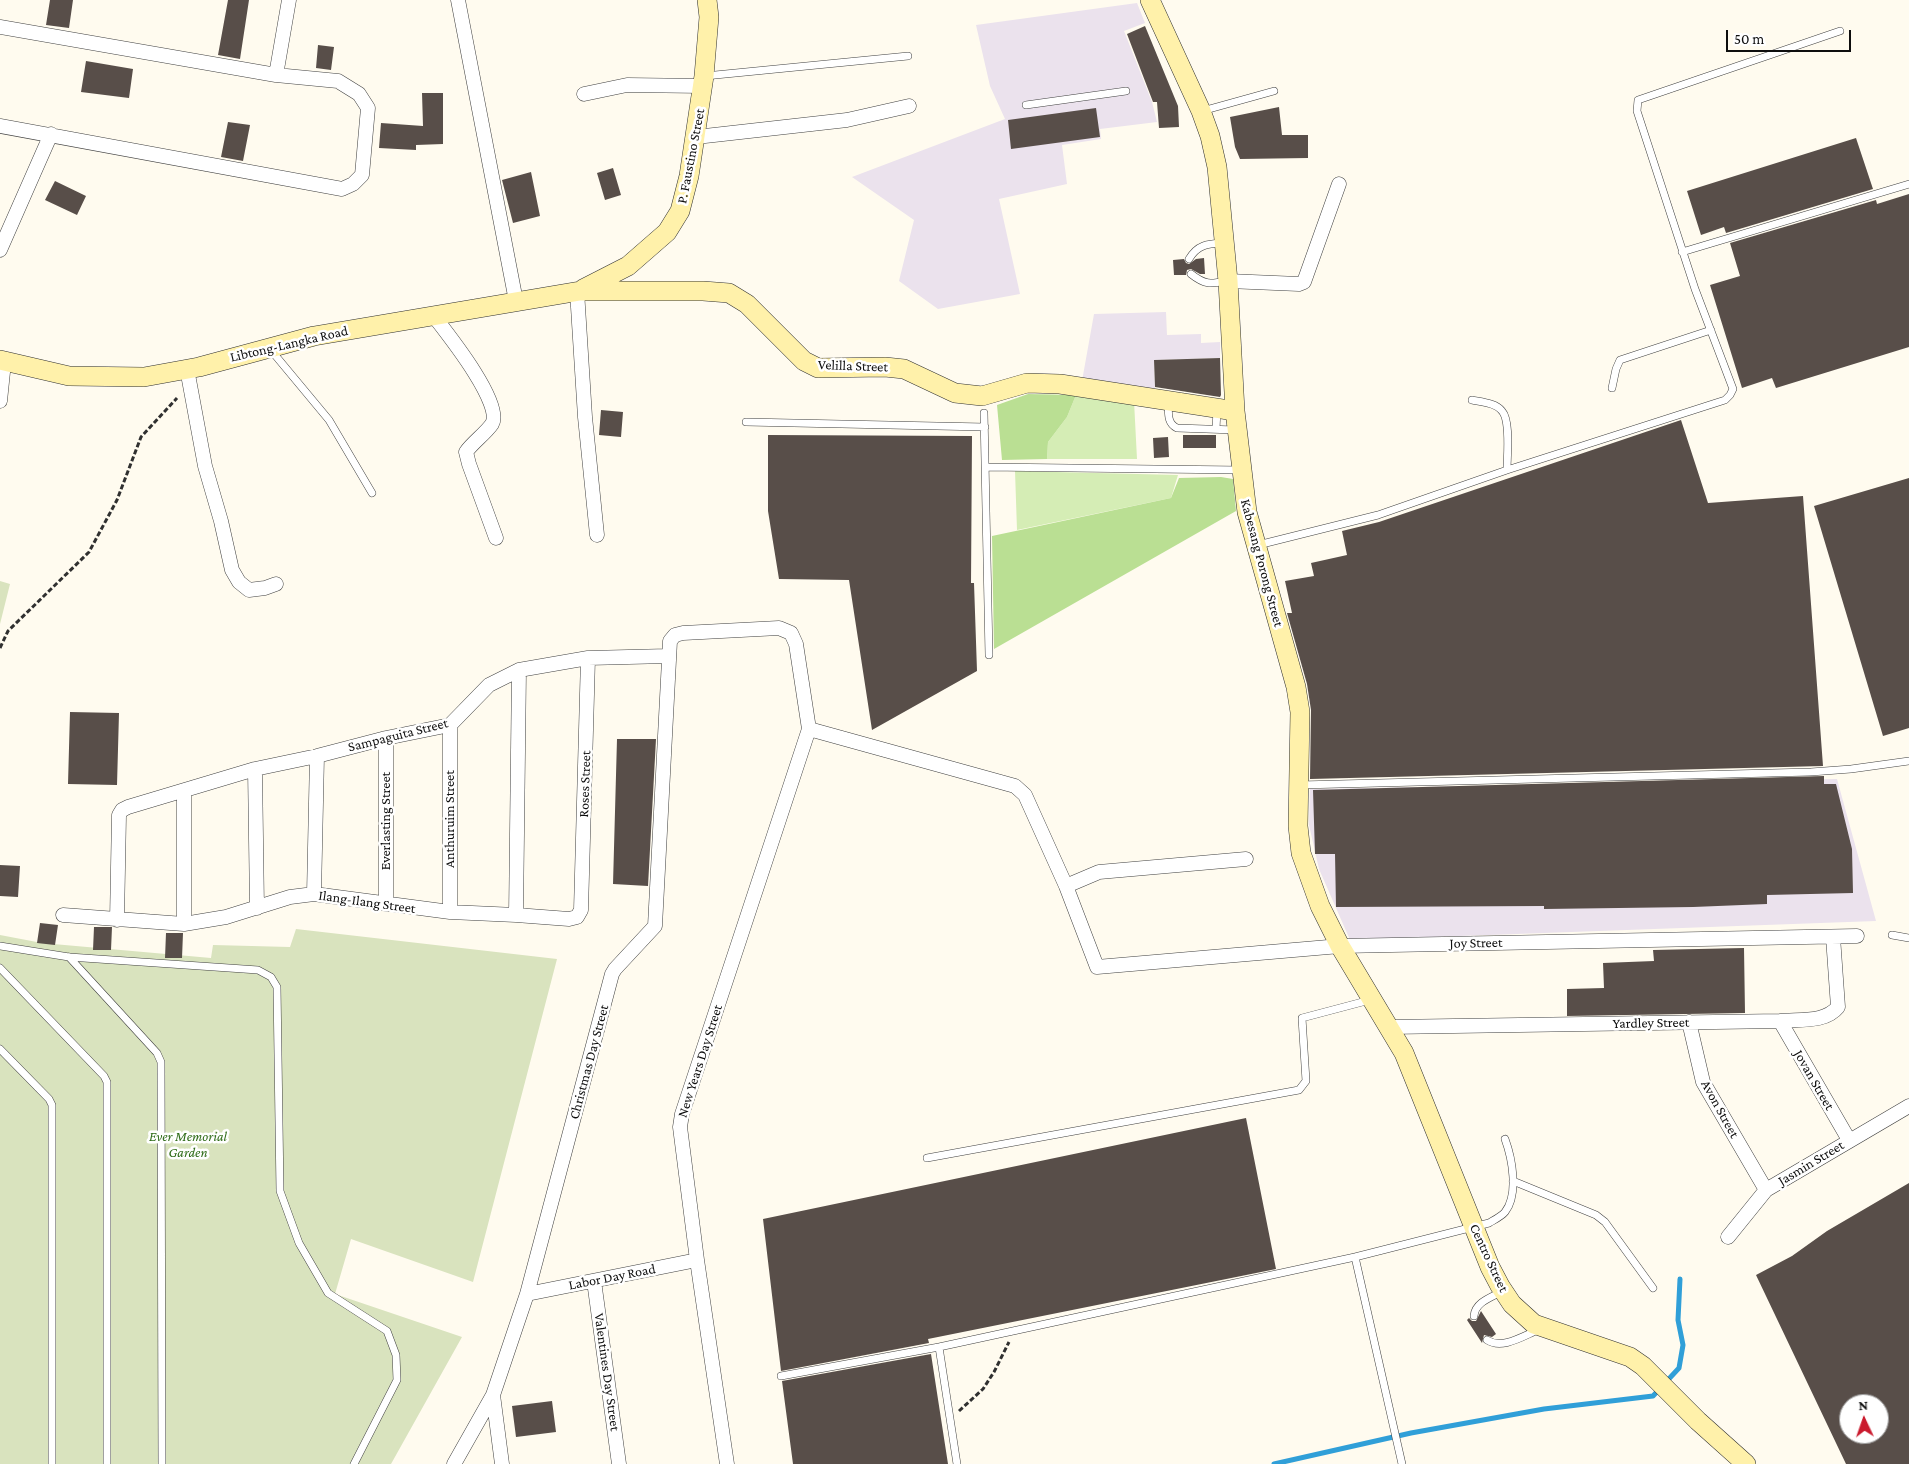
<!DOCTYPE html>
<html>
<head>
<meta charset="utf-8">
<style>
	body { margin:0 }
	#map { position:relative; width:1909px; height:1464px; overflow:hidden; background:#fffbef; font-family:"Crimson Pro",serif }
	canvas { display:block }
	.north { position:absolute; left:1839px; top:1394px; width:50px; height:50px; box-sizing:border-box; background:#fff; border:1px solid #9f9f9f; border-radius:50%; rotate:357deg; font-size:14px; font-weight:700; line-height:20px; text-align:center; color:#0e0e0e }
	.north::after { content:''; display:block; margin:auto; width:18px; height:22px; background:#ca1a2d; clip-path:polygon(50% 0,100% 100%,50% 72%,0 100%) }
	.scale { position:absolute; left:1726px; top:30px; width:125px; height:22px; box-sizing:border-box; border:2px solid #0e0e0e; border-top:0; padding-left:6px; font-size:15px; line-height:18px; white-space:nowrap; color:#0e0e0e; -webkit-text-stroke:4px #fff; paint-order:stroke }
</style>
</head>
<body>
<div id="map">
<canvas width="1909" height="1464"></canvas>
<div class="north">N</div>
<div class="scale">50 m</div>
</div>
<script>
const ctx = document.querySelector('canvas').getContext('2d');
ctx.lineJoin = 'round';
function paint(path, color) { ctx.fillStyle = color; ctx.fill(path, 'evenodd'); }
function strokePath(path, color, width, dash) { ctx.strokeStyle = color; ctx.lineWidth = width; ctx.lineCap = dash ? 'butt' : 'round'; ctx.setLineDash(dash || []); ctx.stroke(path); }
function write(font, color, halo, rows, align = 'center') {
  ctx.font = font + ' "Crimson Pro",serif'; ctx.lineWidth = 5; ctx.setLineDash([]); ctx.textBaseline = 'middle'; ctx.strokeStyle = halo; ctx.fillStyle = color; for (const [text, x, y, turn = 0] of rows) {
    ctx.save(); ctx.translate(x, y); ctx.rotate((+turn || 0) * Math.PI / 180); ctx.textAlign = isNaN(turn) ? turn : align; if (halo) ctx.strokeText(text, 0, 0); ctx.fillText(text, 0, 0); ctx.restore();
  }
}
const industrial = new Path2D(`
	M1137,3L1145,23L1124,31L1152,102L1157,122L1100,129L1101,139L1062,145L1067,184L999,199L1020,294L938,309L899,281L914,220L852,177L1005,119L990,86L976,25Z
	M1166,312L1167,335L1201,334V343L1220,342V358L1154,360L1155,391L1082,381L1094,314Z
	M1837,779L1876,921L1350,940L1319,869L1309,825L1310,789Z`);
const green = new Path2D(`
	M1076,395L1134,401L1137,459H1047L1048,442L1067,417Z
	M1015,471L1178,475L1171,498L1017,530Z`);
const forest = new Path2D(`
	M1028,394L1076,395L1067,417L1048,442L1047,459L1002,460L997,405Z
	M1221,477L1233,479L1236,511L994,649L992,536L1171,498L1179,478Z`);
const cemetery = new Path2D(`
	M0,581L10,584L0,624Z
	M296,929L557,959L473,1282L351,1239L335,1294L462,1337L391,1464H0V935L42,943L211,958L213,945L290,947Z`);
const stream = new Path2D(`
	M1274,1464L1411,1433L1544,1409L1653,1396L1679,1368L1683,1345L1678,1320L1680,1279`);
const building = new Path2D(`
	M50,0H73L69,28L46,25Z
	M228,0H249L240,59L218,55Z
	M1145,26L1178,106L1179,127L1159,128L1157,102H1153L1127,34Z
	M318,45L334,47L331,70L316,68Z
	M86,61L133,69L129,98L81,92Z
	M422,93H443V144L416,145V150L379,148L381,123L423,126Z
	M1279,107L1282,135H1308V158L1240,159L1235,147L1230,117Z
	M1096,108L1100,137L1011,149L1008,120Z
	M228,122L250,125L243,161L221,157Z
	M1856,138L1873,189L1726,233L1724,227L1701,235L1687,191Z
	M613,168L621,195L605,200L597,173Z
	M531,172L540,216L513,223L502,180Z
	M55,181L86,196L77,215L45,200Z
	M1909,194V347L1776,388L1772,378L1742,388L1710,285L1740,276L1730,243L1876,200L1877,204Z
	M1204,258L1205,274H1200L1191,269L1187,270L1186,275H1174L1173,260L1184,259L1186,263L1189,264L1196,259Z
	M1220,358L1221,395L1220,397L1155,387L1154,360Z
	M601,410L623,412L621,437L599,435Z
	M1681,420L1708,503L1803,496L1823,766L1310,779L1311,710L1307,684L1287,613H1292L1285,581L1314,576L1311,563L1347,555L1342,531L1379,522Z
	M768,435L972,436L971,583H974L977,671L872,730L849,580L779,579L768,511Z
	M1183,435H1216V448H1183Z
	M1168,437L1169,457L1154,458L1153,438Z
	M1909,478V728L1883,736L1814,506Z
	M70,712L119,713L117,785L68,784Z
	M617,739H656L648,886L613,884Z
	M1824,776V784H1836L1852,849L1853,893L1767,895V904L1693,907L1544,909V906L1336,907L1335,854H1315L1313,790Z
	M0,865L20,866L18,897L0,896Z
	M40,923L58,925L55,945L37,943Z
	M94,927H112L111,950H93Z
	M166,933H183L182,958H165Z
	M1744,948L1745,1013L1567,1016V989L1604,988L1603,963L1654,961L1653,950Z
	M1246,1118L1276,1269L928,1339L929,1343L781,1371L763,1219Z
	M1909,1183V1464H1846L1756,1275L1792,1256L1827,1231ZM1849,1404H1879V1434H1849Z
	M1481,1311L1496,1334L1492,1337L1484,1335L1482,1343L1467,1320L1469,1318L1472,1321H1476Z
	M931,1354L948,1464H793L782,1381Z
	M552,1401L556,1432L516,1437L512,1406Z`);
const path = new Path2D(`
	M0,648L8,631L89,552L117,500L141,437L177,398
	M959,1411L983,1389L994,1372L1009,1342`);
const service = new Path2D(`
	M705,76L908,56
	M1026,105L1126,91
	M1202,111L1274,91
	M1682,252L1909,184
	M1189,259C1198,244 1208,244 1224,243
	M1191,274C1205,285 1210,284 1227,281
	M270,349L329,420L372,493
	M1612,388L1616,369L1620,360L1711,330
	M1472,400C1482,402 1496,403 1502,411C1511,421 1507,457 1507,470
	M1168,401C1169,411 1166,423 1177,428L1235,430
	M984,413L989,655
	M746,422L985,427
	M1216,429L1217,410
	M986,467L1240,470
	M1258,545L1378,515L1507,470L1725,400L1730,395L1733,389L1695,289L1637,111L1638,100L1840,31
	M1300,785L1811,772L1851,769L1909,761
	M1892,935L1909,938
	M0,946L69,957L258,970L271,977L277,987L280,1191L299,1243L328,1293L387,1331L396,1355L397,1380L354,1464
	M69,957L157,1053L161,1062L162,1464
	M0,968L104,1076L107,1082V1464
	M0,1049L49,1099L52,1105V1464
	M927,1158L1299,1090L1306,1081L1302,1018L1370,1000
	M1513,1181L1596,1215L1605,1222L1653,1288
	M1355,1257L1402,1464
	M1474,1316C1475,1302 1492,1297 1503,1291
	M1487,1340C1502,1350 1523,1336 1538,1330
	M939,1347L957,1464
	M781,1376L939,1347L1355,1257L1489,1223C1494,1220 1502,1216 1505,1212C1519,1194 1512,1158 1505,1139`);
const minor = new Path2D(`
	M458,0L516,301
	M0,27L276,75L338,81L359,94L368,108L362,175L353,184L342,189L0,126
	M276,75L289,0
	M584,94L627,85L703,86
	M696,137L847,120L909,106
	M0,250L51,134
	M1228,281L1299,284L1304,282L1339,184
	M577,291L585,417L597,535
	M433,315C447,333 504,404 492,424C485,434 473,442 466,452L469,464L496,538
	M187,369L205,466L221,521L232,570L239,582L249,590L265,588L276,584
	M0,401L4,362
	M809,729L1015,786L1025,795L1066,886L1097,967L1340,946L1857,936
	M386,738V904
	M255,769L257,908
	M1066,886L1099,872L1246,859
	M314,894L317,756
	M450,912V725
	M63,915L184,924L226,917L290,897L314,894L450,912L516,915L569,919L577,917L581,910L588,658
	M516,915L519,670
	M117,920L119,815L122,810L128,807L255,769L317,756L386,738L450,725L489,685L519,670L588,658L668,656
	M184,924V791
	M1780,1021L1849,1140
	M1689,1022L1703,1082L1766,1190
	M1389,1027L1780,1021C1800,1019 1825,1023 1838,1007L1833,937
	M1728,1237L1766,1190L1909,1106
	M594,1281L619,1464
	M527,1294L697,1260
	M493,1395L502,1464
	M454,1464L493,1395L527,1294L612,974L615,969L655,926L670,641L675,635L683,633L779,628L791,633L796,644L809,729L682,1114L680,1127L697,1260L727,1464`);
const secondary = new Path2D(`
	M1150,0L1201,111L1210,136L1217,167L1228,281L1235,411L1247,512L1296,687L1300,712L1298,826L1301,853L1320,906L1340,946L1404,1053L1490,1267L1500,1286L1512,1304L1534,1324L1630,1357L1643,1366L1698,1421L1746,1464
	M583,289L628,266L667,232L680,211L689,176L704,76L709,17L707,0
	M0,360L69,376L144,377L199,367L314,336L580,291H703L729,293L747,304L804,361L818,368L885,367L904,369L955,393L982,396L1027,383L1060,384L1235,411`);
const streetNames = [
	["P. Faustino Street",691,156,-79],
	["Libtong-Langka Road",289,344,-13],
	["Velilla Street",853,366,2],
	["Kabesang Porong Street",1262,563,75],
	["Sampaguita Street",398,735,-14],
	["Roses Street",585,784,-88],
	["Anthuruim Street",450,819,-90],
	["Everlasting Street",386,821,-90],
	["Ilang-Ilang Street",367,902,8],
	["Joy Street",1476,943,-1],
	["Yardley Street",1651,1023,-1],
	["New Years Day Street",700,1061,-72],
	["Christmas Day Street",589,1062,-75],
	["Jovan Street",1814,1080,60],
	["Avon Street",1720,1109,61],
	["Jasmin Street",1811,1163,-31],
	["Centro Street",1489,1258,65],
	["Labor Day Road",612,1277,-11],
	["Valentines Day Street",607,1372,82]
];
const parkNames = [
	["Ever Memorial",188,1137],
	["Garden",188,1153]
];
paint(industrial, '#ebe2ed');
paint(green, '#d5edb5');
paint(forest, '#badf93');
paint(cemetery, '#d9e3be');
strokePath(stream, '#309fd8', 5);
paint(building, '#584e49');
strokePath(service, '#414141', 8);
strokePath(minor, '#414141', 15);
strokePath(secondary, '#303030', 20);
strokePath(path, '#303030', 3, [5, 2.5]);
strokePath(service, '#fff', 7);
strokePath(minor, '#fff', 14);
strokePath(secondary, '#fff1aa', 19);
write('14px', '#0e0e0e', '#fff', streetNames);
write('italic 14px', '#2f6c18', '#fff', parkNames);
</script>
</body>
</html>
